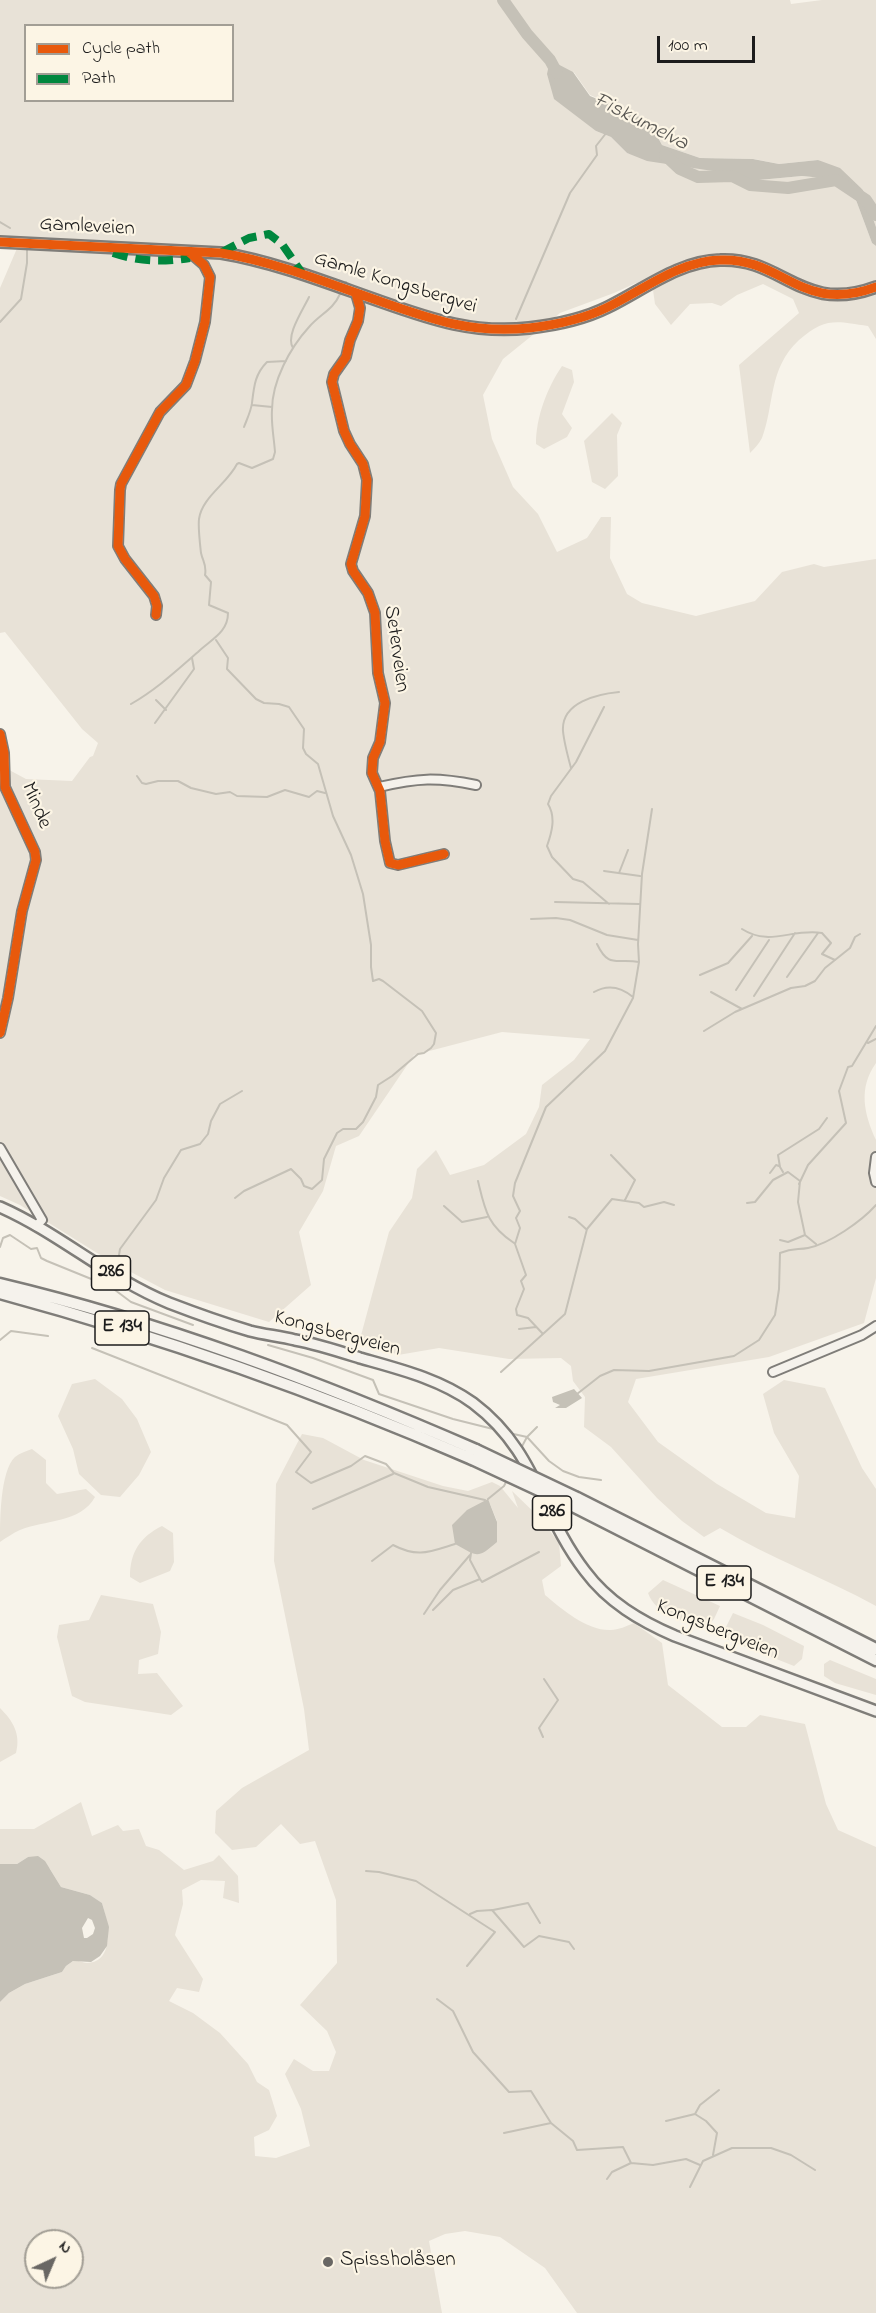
<!DOCTYPE html>
<html>
<head>
<meta charset="utf-8">
<style>
	body { margin:0 }
	#map { position:relative; width:876px; height:2313px; overflow:hidden; background:#f7f3ea; font-family:"Indie Flower",sans-serif }
	canvas { display:block }
	.legend { position:absolute; left:24px; top:24px; width:210px; height:78px; box-sizing:border-box; background:#fcf5e5; border:2px solid #a29e95; margin:0; padding:8px 10px; list-style:none; font-size:18px; color:#1c1c1c }
	.legend li { display:flex; align-items:center; gap:12px; height:30px }
	.legend b { width:30px; border:2px solid #a29e95 }
	.north { position:absolute; left:24px; top:2229px; width:60px; height:60px; box-sizing:border-box; background:#fcf5e5; border:2px solid #a29e95; border-radius:50%; rotate:44deg; font-size:16px; font-weight:700; line-height:24px; text-align:center; color:#1c1c1c }
	.north::after { content:''; display:block; margin:auto; width:21px; height:27px; background:#696764; clip-path:polygon(50% 0,100% 100%,50% 72%,0 100%) }
	.scale { position:absolute; left:657px; top:36px; width:98px; height:27px; box-sizing:border-box; border:3px solid #1c1c1c; border-top:0; padding-left:8px; font-size:18px; line-height:21px; white-space:nowrap; color:#1c1c1c; -webkit-text-stroke:4px #fcf5e5; paint-order:stroke }
</style>
</head>
<body>
<div id="map">
<canvas width="876" height="2313"></canvas>
<ul class="legend">
<li><b style="height:8px;background:#e8590c"></b>Cycle path</li>
<li><b style="height:8px;background:#00873e"></b>Path</li>
</ul>
<div class="north">N</div>
<div class="scale">100 m</div>
</div>
<script>
const ctx = document.querySelector('canvas').getContext('2d');
ctx.lineJoin = 'round';
function paint(path, color) { ctx.fillStyle = color; ctx.fill(path, 'evenodd'); }
function strokePath(path, color, width, dash) { ctx.strokeStyle = color; ctx.lineWidth = width; ctx.lineCap = dash ? 'butt' : 'round'; ctx.setLineDash(dash || []); ctx.stroke(path); }
function write(font, color, halo, rows, align = 'center') {
  ctx.font = font + ' "Indie Flower",sans-serif'; ctx.lineWidth = 4.5; ctx.setLineDash([]); ctx.textBaseline = 'middle'; ctx.strokeStyle = halo; ctx.fillStyle = color; for (const [text, x, y, turn = 0] of rows) {
    ctx.save(); ctx.translate(x, y); ctx.rotate((+turn || 0) * Math.PI / 180); ctx.textAlign = isNaN(turn) ? turn : align; if (halo) ctx.strokeText(text, 0, 0); ctx.fillText(text, 0, 0); ctx.restore();
  }
}
const green = new Path2D(`
	M0,0H790L791,4L822,0H876V227L863,190L818,160L779,164L754,159L700,158L662,145L650,123L632,113L590,95L573,71L596,131L611,137L627,153L726,173L748,181L802,176L833,179L856,200L872,243L876,246V339L868,326C836,321 825,317 799,340C768,369 775,403 762,438C759,444 754,449 750,453L739,365L799,313L793,299L763,284L737,295L721,306L712,303L690,304L671,325L655,304L653,290L636,283L614,293L560,313L503,359L483,395L492,439L513,487L538,514L557,552L587,538L601,517H611L610,558L627,594L642,603L696,616L755,601L782,572L814,564L824,567L876,559V1063C858,1088 864,1114 876,1140V1278L864,1323L769,1357L636,1379L628,1402L658,1442L717,1484L766,1513L795,1518L799,1476L774,1433L763,1394L784,1380L825,1388L862,1468L876,1489V1606C825,1578 770,1558 720,1528L704,1537L682,1521L657,1498L611,1447L584,1427L585,1397L573,1381L571,1366L561,1358L509,1359L439,1348L398,1355L360,1339L389,1232L412,1198L417,1169L436,1150L450,1175L484,1165L526,1134L539,1107L542,1085L574,1060L590,1039L502,1032L414,1055L359,1136L336,1146L323,1191L299,1232L311,1285L269,1322L165,1290L110,1261L20,1205L0,1196V765L26,779L72,781L90,757L93,756L98,743L82,729L5,632L0,633V288L21,239L0,237ZM26,26H232V100H26Z
	M562,366L572,370L574,382L562,414L572,428L567,437L544,449L536,444C536,417 547,388 562,366Z
	M612,413L622,423L617,435L618,476L605,489L592,482L584,441Z
	M95,1379L122,1399L137,1419L151,1452L139,1475L120,1497L101,1495L79,1474L73,1449L58,1416L72,1384Z
	M302,1434L323,1438L364,1460L443,1486L468,1491L492,1482L500,1486L518,1508L512,1491L540,1518L559,1543L561,1566L542,1580L545,1595C563,1610 587,1631 611,1630C618,1630 627,1626 634,1623L662,1643L668,1685L722,1727H746L760,1715L805,1724L826,1804L838,1830L876,1847V2313H577L545,2268L500,2237L465,2231L445,2234L429,2241L442,2313H0V2002L9,1993L25,1984L62,1972L66,1966L73,1961C79,1960 82,1963 87,1963C117,1962 107,1919 102,1903L90,1895L61,1887L50,1869L34,1857H28L17,1864H0V1829H34L81,1802L92,1836L118,1825L123,1831L139,1829L146,1846L159,1850L184,1870L213,1861L219,1855L238,1876L239,1903L223,1898L225,1881L201,1880L182,1890L183,1904L175,1935L203,1979L199,1992L177,1988L169,2001L193,2013L220,2033L248,2064L257,2082L269,2090L277,2116L269,2130L254,2137L255,2156L276,2158L310,2146L301,2109L285,2074L294,2059L313,2071H329L336,2052L327,2031L300,2005L337,1963L336,1900L315,1841L300,1844L281,1824L256,1847L232,1850L215,1833L216,1811L242,1788L309,1750L304,1709L274,1561L276,1484ZM490,1504L497,1521L468,1510ZM36,2241H72V2277H36Z
	M32,1449L46,1460V1483L57,1494L86,1489L95,1497C81,1523 44,1520 20,1530C13,1533 6,1538 0,1542C0,1521 0,1471 15,1457C20,1453 27,1451 32,1449Z
	M162,1526L173,1533L174,1562L170,1571L140,1583L130,1577C130,1552 140,1537 162,1526Z
	M663,1580L720,1606L714,1619L704,1629C683,1621 656,1615 648,1593Z
	M101,1595L153,1604L161,1632L158,1654L139,1660L138,1674L157,1673L183,1706L171,1715L85,1702L72,1696L57,1637L59,1625L89,1620Z
	M733,1613L763,1625L804,1646L802,1659L794,1666L721,1637Z
	M830,1660L876,1679V1695L835,1683L824,1676V1664Z
	M0,1708C13,1721 21,1734 16,1753L0,1762Z`);
const water = new Path2D(`
	M550,60L573,72L590,96L632,113L650,123L662,145L700,158L753,159L779,164L818,160L840,168L863,190L876,227V246L872,243L856,200L833,179L802,176L748,181L726,173L647,161L627,153L611,137L596,131L554,99L547,74Z
	M574,1389L582,1398L566,1408H555L560,1405L553,1402L552,1397Z
	M488,1499L497,1522V1542C476,1560 478,1556 455,1544L452,1525L467,1510Z
	M38,1856L45,1861L61,1887L90,1895L102,1903L109,1927L107,1946L100,1956L91,1962L73,1961L66,1966L62,1972L25,1984L9,1993L0,2002V1864H17L28,1857ZM88,1918L92,1920L95,1928L93,1934L87,1938H84L82,1928Z`);
const stream = new Path2D(`
	M0,222L10,228
	M345,284L346,282
	M516,319L570,193L597,155L596,146L607,132
	M0,322L21,299L27,263V245
	M293,348C285,336 303,310 309,297
	M252,405L272,407
	M244,427C247,419 251,411 252,403C254,386 255,374 267,362L286,361
	M216,640L228,658L227,669L256,699L264,703L279,704L289,707L304,729L303,748L306,754L318,764L333,816L351,855L363,894L371,945V967L373,981L379,979L383,981L422,1011L436,1033L434,1044L431,1048L424,1053L418,1054L392,1076L378,1085L376,1097L363,1122L356,1129H343L337,1133L324,1159L322,1180L312,1189L304,1186L301,1179L291,1169L244,1191L235,1198
	M156,700L166,710
	M131,704C157,689 176,671 198,652C210,640 228,633 228,613L209,605L211,582L205,575C207,565 203,562 201,553C200,544 198,528 199,519C202,497 227,484 237,464L239,463L252,468L273,459L275,452C274,438 271,424 272,410C272,381 290,348 309,327C320,314 333,310 340,294
	M604,707L576,762L551,796L548,804C556,817 552,832 547,846L552,857L573,879L583,882L609,904
	M155,723L194,669L192,658
	M571,768C568,757 564,742 563,731C561,702 598,694 619,692
	M137,776L142,783L146,784L158,781H178L191,788L216,794L230,792L237,796L267,797L285,790L309,797L317,791L325,793
	M604,871L640,876
	M619,873L628,850
	M555,902L639,904
	M531,919L556,918L570,920L607,935L638,940
	M742,929C770,947 792,928 822,933L831,943L822,954L835,960
	M597,944C609,969 616,958 639,962
	M700,975L728,963L752,936
	M787,977L818,933
	M736,990L769,940
	M594,992C608,984 621,987 633,997
	M711,992L742,1009
	M754,996L795,933
	M704,1031L735,1012L791,988L805,986L815,981L825,968L850,948L855,937L860,934
	M868,1043L876,1039
	M611,1155L635,1180L625,1200
	M783,1172L780,1167L778,1155L819,1129L827,1118
	M770,1173L776,1165L779,1166
	M478,1181C485,1210 487,1225 514,1243
	M799,1184L808,1165L846,1123L839,1091L848,1067L852,1066L876,1026
	M747,1203L755,1202L773,1180L788,1172L800,1181L798,1202L805,1235L816,1244
	M444,1206L462,1222L487,1217
	M569,1217L575,1219L586,1229
	M780,1240L788,1242L805,1235
	M0,1247L3,1238L10,1235L31,1249L37,1248L41,1258L47,1261L111,1287L131,1302L193,1325
	M119,1255L120,1249L156,1200L164,1178L181,1150L200,1144L208,1134L211,1121L220,1104L242,1091
	M519,1329L536,1327
	M543,1334L528,1318L517,1315L516,1309L524,1289L521,1281L526,1275L515,1244L520,1228L516,1218L520,1211L513,1196L515,1183L546,1107L605,1051L633,998L639,962L638,944L642,874L652,809
	M0,1340L11,1331L48,1336
	M268,1345L313,1358L373,1380L379,1394L453,1419L497,1430
	M92,1348L287,1425L311,1452L296,1472L311,1483L351,1466L365,1456L386,1464L394,1473L428,1487L485,1500
	M501,1372L565,1314L587,1229L612,1199L639,1203L644,1207L664,1202L674,1205
	M577,1394L600,1376L614,1370L649,1371L734,1356L759,1340L775,1315L779,1289L780,1253C793,1248 797,1250 808,1248C829,1244 862,1221 876,1205
	M509,1433L527,1437L549,1461L563,1471L579,1477L601,1480
	M520,1450L527,1437L537,1427
	M488,1499L504,1486L507,1480
	M313,1509L393,1474
	M372,1561L393,1545C418,1558 429,1552 455,1544
	M480,1579L482,1582L539,1552
	M433,1610L453,1590L480,1579L470,1560L471,1553
	M424,1614L440,1590L470,1555
	M543,1737L539,1728L558,1700L544,1679
	M366,1871L379,1872L416,1881L495,1932L467,1966
	M493,1910L528,1903L540,1923
	M470,1914L477,1911L492,1910L524,1947L539,1936L569,1942L574,1949
	M437,1999L453,2011L473,2052L509,2092L531,2091L551,2123L573,2141L577,2150L623,2147L631,2163L653,2165L686,2159L700,2165
	M695,2114L700,2105L719,2090
	M666,2121L695,2114L706,2121L717,2133L713,2155
	M504,2133L551,2123
	M607,2179L612,2172L631,2163
	M690,2187L703,2161L732,2148H771L791,2155L815,2170`);
const river = new Path2D(`
	M503,0L527,34L550,60L557,73
	M665,155L680,169L698,177L732,176L750,185L788,188L836,180L866,200L876,215`);
const minor = new Path2D(`
	M356,294L360,308L358,321L350,340L346,357L334,374L332,382L344,431L350,444L363,464L367,480L365,516L351,564L353,571L368,593L375,613L378,673L385,703L380,742L373,758L372,773L380,791L385,841L390,863L398,865L444,854
	M156,615L157,606L154,596L125,559L118,546L120,490L121,484L160,412L186,385L195,361L205,322L210,277L204,265L189,252
	M0,734L4,753L5,787L35,852L36,860L22,911L8,998L0,1033
	M379,787C418,778 436,777 476,785
	M0,1148L42,1220L36,1226
	M876,1157L874,1173L876,1182
	M773,1372L862,1335L876,1326`);
const major = new Path2D(`
	M0,242L221,253C276,262 330,284 382,302C433,320 474,334 529,328C555,325 584,319 608,307C643,290 679,261 720,260C783,257 801,315 876,287
	M0,1207C59,1233 108,1278 169,1303C195,1313 223,1323 250,1331C265,1335 280,1336 295,1340C317,1344 338,1351 360,1358C399,1369 440,1379 473,1403C537,1451 540,1513 585,1571C608,1602 640,1621 675,1636L876,1711`);
const highway = new Path2D(`
	M0,1284C164,1323 322,1383 476,1450
	M0,1293C162,1337 318,1392 472,1459
	M577,1498L876,1649
	M573,1506L876,1660`);
const highwayBridge = new Path2D(`
	M476,1450L577,1498
	M472,1459L573,1506`);
const quiet = new Path2D(`
	M222,252L249,238L269,234L282,244L302,273
	M113,253C140,262 162,262 190,258`);
const cycleway = new Path2D(`
	M0,242L221,253C276,262 330,284 382,302C433,320 474,334 529,328C555,325 584,319 608,307C643,290 679,261 720,260C783,257 801,315 876,287
	M356,294L360,308L358,321L350,340L346,357L334,374L332,382L344,431L350,444L363,464L367,480L365,516L351,564L353,571L368,593L375,613L378,673L385,703L380,742L373,758L372,773L380,791L385,841L390,863L398,865L444,854
	M156,615L157,606L154,596L125,559L118,546L120,490L121,484L160,412L186,385L195,361L205,322L210,277L204,265L189,252
	M0,734L4,753L5,787L35,852L36,860L22,911L8,998L0,1033`);
const markers = [
	[328,2262,6,"#696764"]
];
const shields = [
	[111,1273,39],
	[122,1328,54],
	[552,1513,39],
	[724,1583,54]
];
const shieldNames = [
	["286",111,1273],
	["E 134",122,1328],
	["286",552,1513],
	["E 134",724,1583]
];
const streetNames = [
	["Gamleveien",87,228,3],
	["Gamle Kongsbergvei",395,284,17],
	["Seterveien",395,649,82],
	["Minde",35,806,67],
	["Kongsbergveien",337,1335,15],
	["Kongsbergveien",717,1631,22]
];
const poiNames = [
	["Spissholåsen",340,2262]
];
const waterNames = [
	["Fiskumelva",640,123,27]
];
paint(green, '#e8e2d7');
paint(water, '#c5c1b7');
strokePath(stream, '#c5c1b7', 2);
strokePath(river, '#c5c1b7', 12);
strokePath(minor, '#7f7d79', 12);
strokePath(major, '#7f7d79', 14);
strokePath(highway, '#7f7d79', 15);
strokePath(minor, '#f5f2ec', 8);
strokePath(major, '#f5f2ec', 9);
strokePath(highway, '#f5f2ec', 10);
strokePath(highwayBridge, '#7f7d79', 15, []);
strokePath(highwayBridge, '#f5f2ec', 10);
strokePath(quiet, '#00873e', 8, [15, 8]);
strokePath(cycleway, '#e8590c', 9);
for (const [x, y, r, color] of markers) { const dot = new Path2D(); dot.arc(x, y, r, 0, 2 * Math.PI); ctx.fillStyle = color; ctx.fill(dot); strokePath(dot, '#fcf5e5', 2); }
for (const [x, y, w] of shields) { const box = new Path2D(); box.roundRect(x - w / 2, y - 17, w, 34, 4.5); ctx.fillStyle = '#fcf5e5'; ctx.fill(box); strokePath(box, '#1c1c1c', 1.5); }
write('bold 20px', '#1c1c1c', null, shieldNames);
write('21px', '#1c1c1c', '#fcf5e5', streetNames);
write('21px', '#1c1c1c', '#fcf5e5', poiNames, 'left');
write('italic 22px', '#575551', '#fcf5e5', waterNames);
</script>
</body>
</html>
